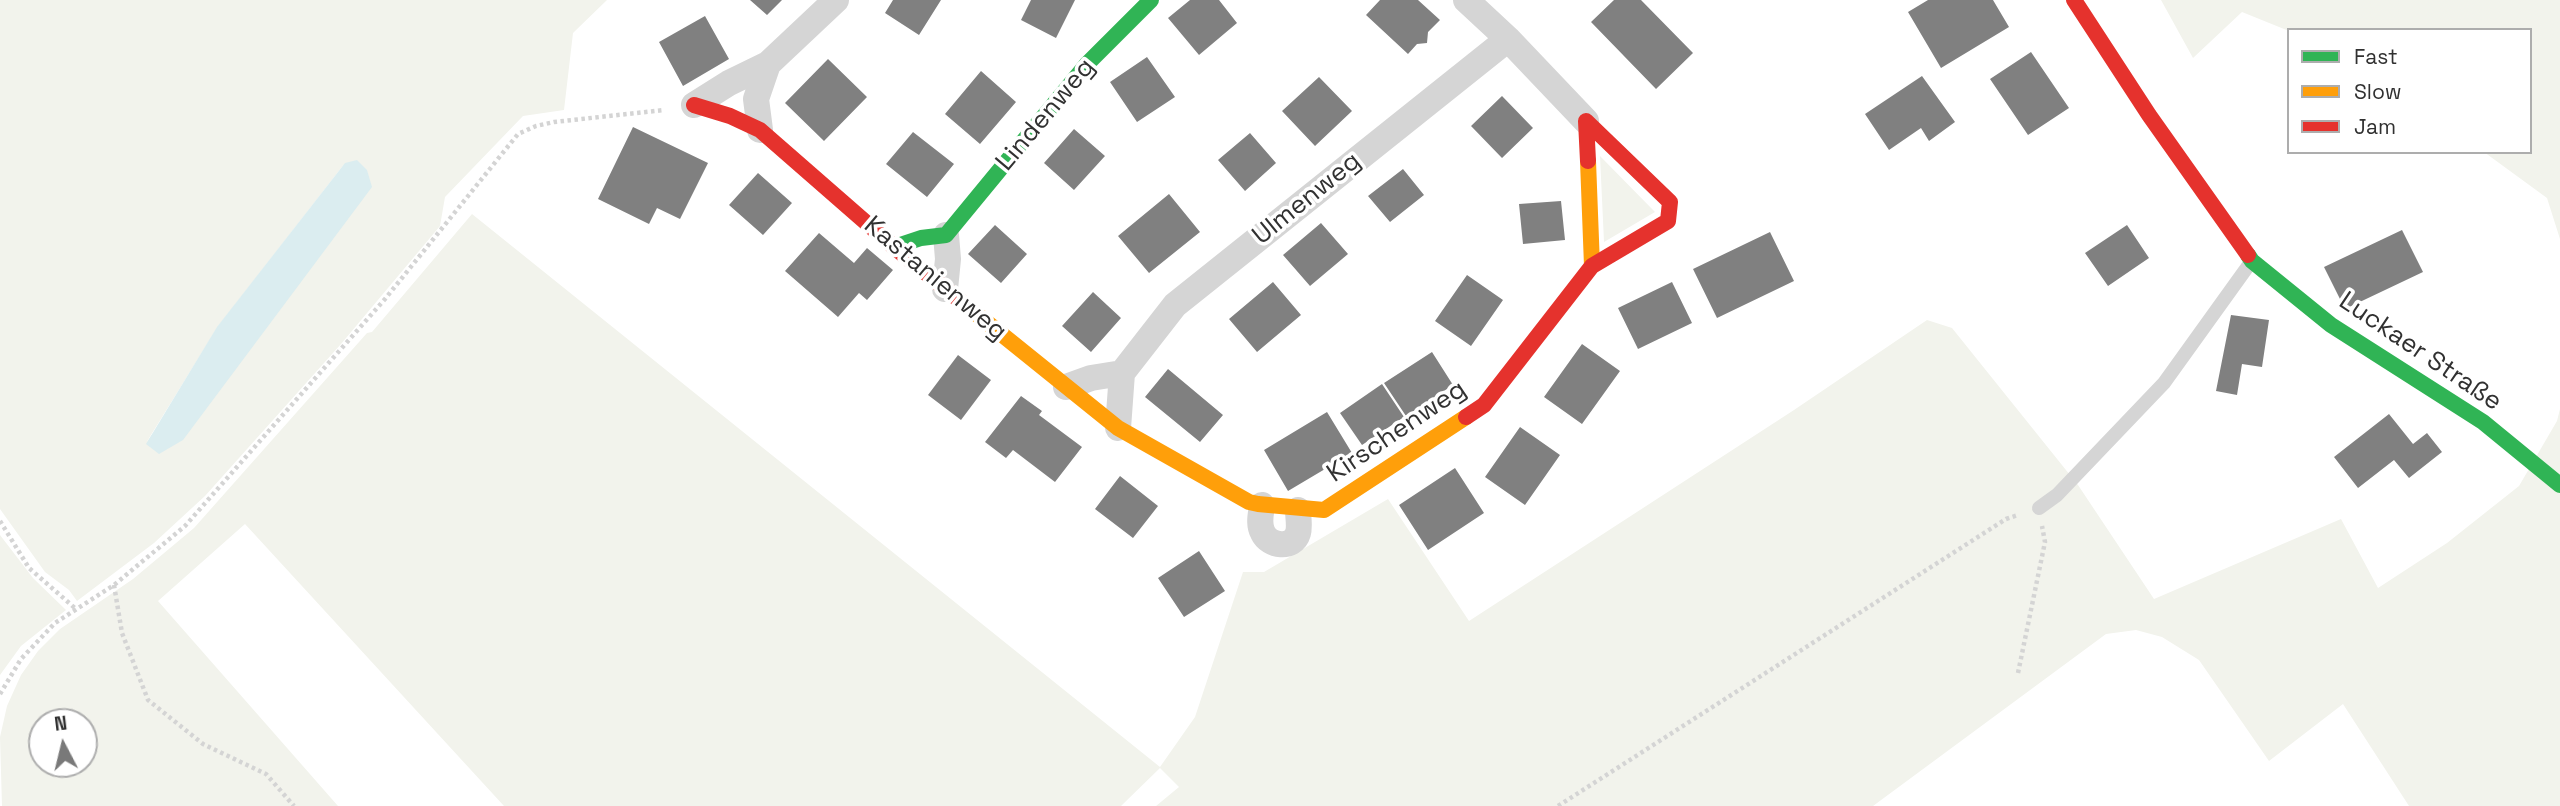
<!DOCTYPE html>
<html>
<head>
<meta charset="utf-8">
<style>
	body { margin:0 }
	#map { position:relative; width:2560px; height:806px; overflow:hidden; background:#fff; font-family:"Space Grotesk",sans-serif }
	canvas { display:block }
	.legend { position:absolute; left:2287px; top:28px; width:245px; height:126px; box-sizing:border-box; background:#fff; border:2px solid #adadad; margin:0; padding:9px 12px; list-style:none; font-size:21px; color:#313131 }
	.legend li { display:flex; align-items:center; gap:14px; height:35px }
	.legend b { width:35px; border:2px solid #adadad }
	.north { position:absolute; left:28px; top:708px; width:70px; height:70px; box-sizing:border-box; background:#fff; border:2px solid #adadad; border-radius:50%; rotate:353deg; font-size:19px; font-weight:700; line-height:28px; text-align:center; color:#313131 }
	.north::after { content:''; display:block; margin:auto; width:24px; height:32px; background:#797979; clip-path:polygon(50% 0,100% 100%,50% 72%,0 100%) }
</style>
</head>
<body>
<div id="map">
<canvas width="2560" height="806"></canvas>
<ul class="legend">
<li><b style="height:9px;background:#30b455"></b>Fast</li>
<li><b style="height:9px;background:#ff9f0a"></b>Slow</li>
<li><b style="height:9px;background:#e5322d"></b>Jam</li>
</ul>
<div class="north">N</div>
</div>
<script>
const ctx = document.querySelector('canvas').getContext('2d');
ctx.lineJoin = 'round';
function paint(path, color) { ctx.fillStyle = color; ctx.fill(path, 'evenodd'); }
function strokePath(path, color, width, dash) { ctx.strokeStyle = color; ctx.lineWidth = width; ctx.lineCap = dash ? 'butt' : 'round'; ctx.setLineDash(dash || []); ctx.stroke(path); }
function write(font, color, halo, rows, align = 'center') {
  ctx.font = font + ' "Space Grotesk",sans-serif'; ctx.lineWidth = 7; ctx.setLineDash([]); ctx.textBaseline = 'middle'; ctx.strokeStyle = halo; ctx.fillStyle = color; for (const [text, x, y, turn = 0] of rows) {
    ctx.save(); ctx.translate(x, y); ctx.rotate((+turn || 0) * Math.PI / 180); ctx.textAlign = isNaN(turn) ? turn : align; if (halo) ctx.strokeText(text, 0, 0); ctx.fillText(text, 0, 0); ctx.restore();
  }
}
const green = new Path2D(`
	M0,0H607L573,33L564,110L523,116L445,197L440,226L341,344L205,496L154,543L77,601L69,590L45,572L0,509ZM345,163L146,443L217,328Z
	M2161,0H2560V239L2547,198L2484,152H2530V30L2289,31L2242,12L2193,58Z
	M1600,156L1655,212L1604,242Z
	M472,214L1160,767L1195,717L1243,572H1264L1388,499L1469,621L1794,410L1927,320L1952,328L2078,485L2154,599L2341,519L2378,588L2447,543L2519,486L2557,421L2560,409V806H2409L2343,704L2269,761L2199,660L2162,637L2136,630L2106,634L1873,806H1156L1179,787L1160,768L1121,806H504L245,524L158,601L338,806H2L0,737L7,706L21,675L38,651L60,629L133,579L194,528L367,333L372,332ZM42,722H84V764H42Z
	M0,535L33,578L66,610L21,646L0,675Z`);
const water = new Path2D(`
	M357,160L367,170L372,187L183,440L159,454L146,444L217,327L345,163Z`);
const building = new Path2D(`
	M750,0H782L767,15Z
	M893,0H941L919,35L885,13Z
	M1031,0H1075L1056,38L1021,20Z
	M1190,0H1219L1237,23L1199,55L1168,18Z
	M1380,0H1418L1440,20L1428,32L1427,43L1417,44L1408,54L1366,15Z
	M1614,0H1641L1693,53L1656,89L1591,22Z
	M1928,0H1993L2009,27L1941,68L1908,12Z
	M705,16L729,59L683,86L659,42Z
	M2031,52L2069,108L2028,135L1990,79Z
	M1147,57L1175,97L1137,122L1110,82Z
	M828,59L867,97L824,141L785,103Z
	M981,71L1016,102L980,144L945,114Z
	M1922,76L1955,122L1929,141L1921,128L1889,150L1865,114Z
	M1319,77L1352,111L1315,146L1282,111Z
	M1502,96L1533,128L1502,158L1471,126Z
	M633,127L708,163L680,219L657,208L649,224L598,199Z
	M1074,129L1105,156L1074,190L1044,163Z
	M913,132L954,164L927,197L886,164Z
	M1250,133L1276,163L1245,191L1218,160Z
	M1403,169L1424,195L1390,222L1368,196Z
	M758,173L792,203L763,235L729,205Z
	M1169,194L1200,232L1149,273L1118,236Z
	M1561,201L1565,240L1523,244L1519,204Z
	M1321,223L1348,254L1310,286L1283,255Z
	M995,225L1027,254L1001,283L968,254Z
	M2127,225L2149,258L2108,286L2085,253Z
	M2402,230L2423,272L2345,309L2324,267Z
	M1770,232L1794,281L1717,318L1693,269Z
	M819,233L854,263L867,248L893,270L867,300L859,293L838,317L785,271Z
	M1467,275L1503,300L1471,346L1435,321Z
	M1273,282L1301,315L1257,352L1229,319Z
	M1672,282L1692,323L1638,349L1618,308Z
	M1093,292L1121,318L1091,352L1062,326Z
	M2231,315L2269,320L2262,367L2242,364L2237,395L2216,391Z
	M1582,344L1620,371L1582,424L1544,397Z
	M1432,352L1453,385L1406,416L1384,383Z
	M958,355L991,380L961,420L928,395Z
	M1168,369L1223,415L1200,442L1145,397Z
	M1382,384L1404,417L1362,445L1340,413Z
	M1021,396L1042,411L1039,415L1082,447L1055,482L1013,450L1006,458L985,442Z
	M1327,412L1352,453L1288,491L1264,450Z
	M2389,414L2413,444L2427,433L2442,452L2409,478L2394,460L2358,488L2334,457Z
	M1520,427L1560,455L1525,505L1485,477Z
	M1455,468L1484,513L1428,550L1399,505Z
	M1120,476L1158,506L1133,538L1095,509Z
	M1199,551L1225,591L1184,617L1158,578Z`);
const path = new Path2D(`
	M0,521L29,568L76,609
	M114,585L122,633L148,700L203,744L266,774L294,806
	M2018,673L2045,542L2042,526
	M0,694L21,659L55,623L114,585L185,526L385,299L518,134L536,126L554,122L664,110
	M1558,806L2006,519L2018,515`);
const lane = new Path2D(`
	M2039,508L2057,495L2164,383L2251,262`);
const street = new Path2D(`
	M1466,0L1508,39L1586,121
	M694,105L729,83L768,64
	M760,130L756,99L768,64L836,0
	M945,289L948,259L946,235
	M1066,387L1091,378L1122,373L1175,305L1508,39
	M1118,428L1122,373
	M1262,505C1261,514 1258,524 1263,533C1269,546 1293,550 1298,533C1300,526 1298,517 1298,510`);
const fast = new Path2D(`
	M894,247L921,238L946,235L1086,65L1151,0
	M2248,255L2252,261L2331,325L2483,422L2560,485`);
const slow = new Path2D(`
	M1588,161L1592,266
	M974,312L1118,428L1249,502L1258,504L1324,510L1466,417`);
const jam = new Path2D(`
	M2074,0L2149,115L2248,255
	M694,105L730,116L760,130L894,247L974,312
	M1466,417L1484,405L1592,266L1668,221L1670,202L1586,121L1588,161`);
const streetNames = [
	["Lindenweg",1046,115,-50],
	["Ulmenweg",1307,199,-39],
	["Kastanienweg",935,279,40],
	["Luckaer Straße",2420,352,34],
	["Kirschenweg",1397,432,-34]
];
paint(green, '#f2f3ec');
paint(water, '#dbedf0');
paint(building, '#808080');
strokePath(path, '#d4d4d4', 4.5, [3.5, 3.5]);
strokePath(lane, '#d5d5d5', 14);
strokePath(street, '#d5d5d5', 26);
strokePath(fast, '#30b455', 16);
strokePath(slow, '#ff9f0a', 16);
strokePath(jam, '#e5322d', 16);
write('26px', '#313131', '#fff', streetNames);
</script>
</body>
</html>
